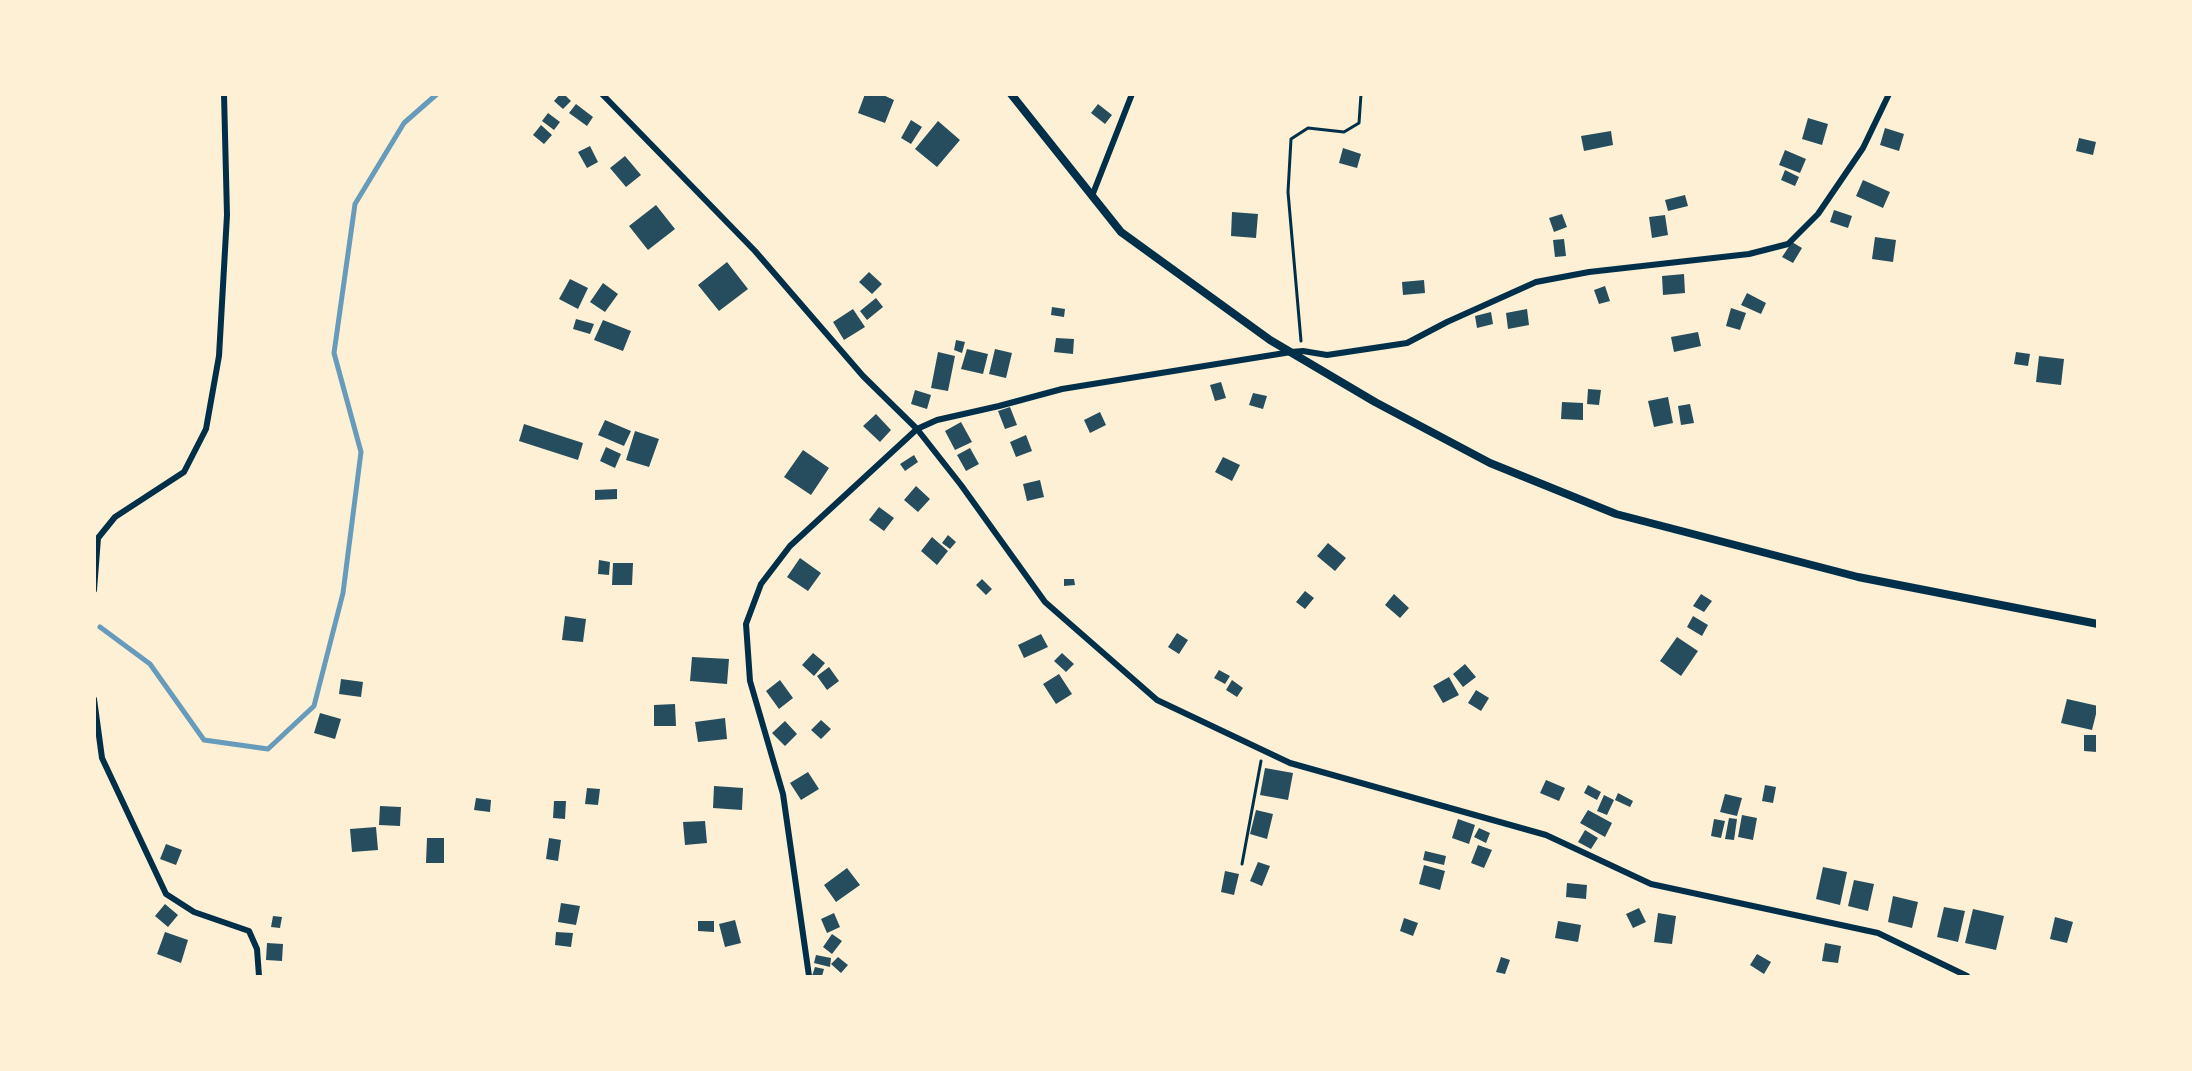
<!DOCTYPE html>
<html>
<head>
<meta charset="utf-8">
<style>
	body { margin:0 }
	#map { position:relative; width:2192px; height:1071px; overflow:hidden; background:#fdf0d5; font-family:"Archivo Narrow",sans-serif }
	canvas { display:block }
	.frame { position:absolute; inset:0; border:96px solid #fdf0d5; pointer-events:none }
</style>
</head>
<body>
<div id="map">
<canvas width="2192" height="1071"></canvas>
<div class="frame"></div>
</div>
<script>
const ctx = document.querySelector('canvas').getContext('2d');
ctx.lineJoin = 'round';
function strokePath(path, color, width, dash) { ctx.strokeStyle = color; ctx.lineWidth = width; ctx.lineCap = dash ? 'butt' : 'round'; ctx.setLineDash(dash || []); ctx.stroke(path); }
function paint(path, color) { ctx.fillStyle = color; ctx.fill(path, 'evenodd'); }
const stream = new Path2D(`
	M100,627L150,664L204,740L268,749L314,706L343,593L361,452L334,353L355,204L404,123L437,94`);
const building = new Path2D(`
	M560,94H564L571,101L563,109L554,101Z
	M865,94H881L894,100L885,123L858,113Z
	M576,104L593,117L587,126L569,113Z
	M1098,104L1112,115L1105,124L1091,113Z
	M548,113L560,122L554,130L542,121Z
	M1808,118L1828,124L1822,145L1802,139Z
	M911,120L922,127L911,144L901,138Z
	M938,121L960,140L937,167L915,149Z
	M541,125L552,135L544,144L533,135Z
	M1885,128L1904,134L1899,151L1880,145Z
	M1611,131L1613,145L1584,151L1581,136Z
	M2079,138L2096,142L2093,155L2076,151Z
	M590,146L598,162L587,168L578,152Z
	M1343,148L1361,154L1357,168L1339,163Z
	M1785,150L1806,159L1800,173L1779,165Z
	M625,156L641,175L626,187L610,168Z
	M1785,170L1799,177L1795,186L1781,180Z
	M1863,180L1890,192L1883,208L1856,196Z
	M1685,195L1688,206L1668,211L1665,200Z
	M656,205L675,229L648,250L629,226Z
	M1834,210L1852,216L1848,228L1830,222Z
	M1232,212L1258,214L1256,238L1231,236Z
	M1562,214L1567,227L1554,232L1549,218Z
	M1665,215L1668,235L1652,238L1649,217Z
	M1875,237L1896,240L1893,262L1872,259Z
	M1564,239L1566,256L1555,257L1553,240Z
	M1792,242L1802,248L1793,263L1782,257Z
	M727,262L748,289L719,311L698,285Z
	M869,272L882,284L872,294L859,282Z
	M1684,274L1685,293L1663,295L1662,276Z
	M570,279L588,288L578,309L559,299Z
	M1424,280L1425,293L1403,295L1402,282Z
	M603,283L618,294L605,312L590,302Z
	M1605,286L1610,301L1599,304L1594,290Z
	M1747,293L1766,303L1761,314L1741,305Z
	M876,298L883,307L867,320L860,311Z
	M1052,307L1065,309L1064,317L1051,315Z
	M1731,308L1746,313L1740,330L1726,326Z
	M853,309L865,327L844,340L833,322Z
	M1527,309L1529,325L1508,329L1506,313Z
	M1491,312L1493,324L1477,328L1475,316Z
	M576,319L594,324L590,334L573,329Z
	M603,320L631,331L623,351L594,340Z
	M1698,332L1701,346L1674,352L1671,337Z
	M1056,338L1074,339L1073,354L1054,352Z
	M956,340L965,342L962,353L954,350Z
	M967,349L988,354L983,374L961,369Z
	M995,349L1012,353L1006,378L989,374Z
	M938,352L955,356L948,391L931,388Z
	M2016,352L2030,354L2028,366L2014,364Z
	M2039,356L2064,359L2061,385L2036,382Z
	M1221,382L1226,398L1215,401L1210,385Z
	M1588,389L1601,390L1599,405L1587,404Z
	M915,390L931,395L927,409L911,404Z
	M1253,393L1267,396L1263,409L1249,405Z
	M1668,397L1673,423L1654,427L1648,401Z
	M1562,402L1583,403V420L1561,419Z
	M1690,404L1694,423L1681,425L1678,406Z
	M1010,407L1017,425L1005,429L998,411Z
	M1100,412L1106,425L1090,433L1084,420Z
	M876,414L891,430L880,442L863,426Z
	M605,420L631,431L624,446L598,435Z
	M961,422L972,442L955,450L945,431Z
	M524,424L583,443L578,460L519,441Z
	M635,431L659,439L649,467L626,460Z
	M1026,435L1032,451L1016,457L1010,442Z
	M606,447L621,454L615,468L600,461Z
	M970,448L979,464L966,471L957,455Z
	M803,450L829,468L811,495L784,477Z
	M914,455L918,462L905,471L900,464Z
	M1223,457L1240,465L1232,481L1215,472Z
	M1040,480L1044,497L1027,501L1023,484Z
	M916,486L930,499L918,512L904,500Z
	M617,489V499L595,500V490Z
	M879,507L894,518L884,531L869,520Z
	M948,535L956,542L950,549L942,543Z
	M932,537L948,551L937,565L921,551Z
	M1328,543L1346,558L1335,571L1317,556Z
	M800,558L821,573L808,591L787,577Z
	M599,560L610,562L609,575L598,574Z
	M613,563H633L632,585H612Z
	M982,579L992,589L986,595L976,585Z
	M1064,579H1074L1075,585L1064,586Z
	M1305,591L1314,598L1305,609L1296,602Z
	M1394,594L1409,608L1400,618L1385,605Z
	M1701,594L1712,601L1704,612L1693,606Z
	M565,616L586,619L583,642L562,640Z
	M1693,616L1708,625L1702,636L1687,627Z
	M1177,633L1188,640L1179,654L1168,647Z
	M1041,634L1048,647L1024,658L1018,645Z
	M1677,637L1698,651L1681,676L1660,661Z
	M813,653L825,663L814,676L802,665Z
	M1062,653L1074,664L1066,672L1054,661Z
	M692,657L729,659L727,684L690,681Z
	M1465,664L1476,677L1463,687L1453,674Z
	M829,667L839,681L827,690L817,676Z
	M1219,670L1230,676L1225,684L1214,678Z
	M1059,674L1072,694L1056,704L1043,684Z
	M1449,677L1459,695L1443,703L1433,686Z
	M341,679L363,682L361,697L339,694Z
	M780,680L793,698L779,709L766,691Z
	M1232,680L1243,688L1237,697L1226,690Z
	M1476,690L1489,698L1481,711L1468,703Z
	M2067,699L2098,706L2092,730L2061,723Z
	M675,704L676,726H654V705Z
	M320,713L341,719L335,739L314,733Z
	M725,718L727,739L698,742L695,722Z
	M821,720L831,729L821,739L811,730Z
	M785,721L797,734L785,746L772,733Z
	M2084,735H2097V752L2084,751Z
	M1265,768L1293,773L1288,800L1260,795Z
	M808,772L819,789L801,800L790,783Z
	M1546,780L1565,788L1559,801L1540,793Z
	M1588,785L1601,792L1597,800L1584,793Z
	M1765,785L1776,787L1773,803L1762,801Z
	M714,786L743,788L742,810L713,808Z
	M587,788L600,789L598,805L585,804Z
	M1618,793L1633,801L1630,807L1615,800Z
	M1725,794L1742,798L1737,816L1720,812Z
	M1604,795L1614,800L1607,815L1597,811Z
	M476,798L491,800L490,812L474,810Z
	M554,801H566L565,819L553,818Z
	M380,806L401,807L400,826L379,825Z
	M1256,810L1273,814L1267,839L1250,834Z
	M1588,810L1612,823L1605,837L1580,823Z
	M1742,815L1757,818L1753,840L1738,837Z
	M1729,818L1737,819L1734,840L1725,839Z
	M1458,819L1475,825L1469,844L1452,838Z
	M1714,819L1725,821L1721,838L1711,836Z
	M705,821L707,843L685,845L683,822Z
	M376,827L378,850L352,852L350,829Z
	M1479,828L1490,833L1486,843L1474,837Z
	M1585,830L1598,838L1591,849L1578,842Z
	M427,838H444V863H426Z
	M549,838L561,840L558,861L546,859Z
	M166,844L182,850L176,865L160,859Z
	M1478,845L1492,850L1484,868L1471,863Z
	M1425,851L1446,856L1444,865L1423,860Z
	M1258,862L1270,866L1262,886L1250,881Z
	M1424,865L1445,871L1440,890L1419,884Z
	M1823,867L1847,872L1840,905L1816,899Z
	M847,868L860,885L836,902L824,885Z
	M1225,871L1239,874L1234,895L1221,892Z
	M1854,880L1874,884L1868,911L1848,906Z
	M1567,883L1587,885L1586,899L1566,897Z
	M1893,896L1918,902L1912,928L1888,922Z
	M561,903L580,906L576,925L558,922Z
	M165,904L178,915L168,927L155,916Z
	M1944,907L1965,911L1958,942L1937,937Z
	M1639,908L1646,922L1633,928L1626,914Z
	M1973,909L2004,916L1996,950L1965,943Z
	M834,913L840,927L827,933L821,919Z
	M1658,913L1676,916L1672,944L1654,942Z
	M273,916L282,917L280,928L271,927Z
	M2055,917L2073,922L2067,943L2050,939Z
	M1404,918L1418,923L1413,936L1400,931Z
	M735,920L741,943L725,947L719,924Z
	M698,921H714V932L698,931Z
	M1558,921L1581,925L1578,942L1555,938Z
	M165,932L188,940L181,963L157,954Z
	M556,932L573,933L571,947L555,945Z
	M832,934L842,941L832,954L823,947Z
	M267,943L283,944L282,961L266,960Z
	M1825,943L1841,946L1838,963L1822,961Z
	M1757,954L1771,962L1764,974L1750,965Z
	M816,955L831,958L830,967L814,963Z
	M838,957L848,965L841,973L831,964Z
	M1501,957L1510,960L1505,974L1496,972Z
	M815,967L824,969L822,976H812Z`);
const path = new Path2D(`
	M1301,341L1288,192L1291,139L1308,128L1344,132L1359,123L1361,94
	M1242,864L1261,761`);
const minor = new Path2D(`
	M602,94L755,251L863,376L917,429L961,485L1045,602L1157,700L1290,763L1546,835L1651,884L1878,933L1967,976
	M1092,196L1132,94
	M94,590L98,538L115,517L184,472L206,429L219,356L227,215L224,94
	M94,699L102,758L166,894L194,912L249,931L257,949L259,976
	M809,976L783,794L750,681L746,624L761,584L790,546L917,429L937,420L999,406L1062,389L1291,352L1303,351L1327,355L1407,343L1447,322L1536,282L1589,272L1749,254L1788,244L1818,214L1863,148L1889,94`);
const tertiary = new Path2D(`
	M1011,94L1121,232L1270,340L1375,402L1490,463L1616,514L1858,577L2098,624`);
strokePath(stream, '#669bbc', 5);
paint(building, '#264d5e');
strokePath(path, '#003049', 3);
strokePath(minor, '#003049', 6);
strokePath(tertiary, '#003049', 8);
</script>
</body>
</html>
